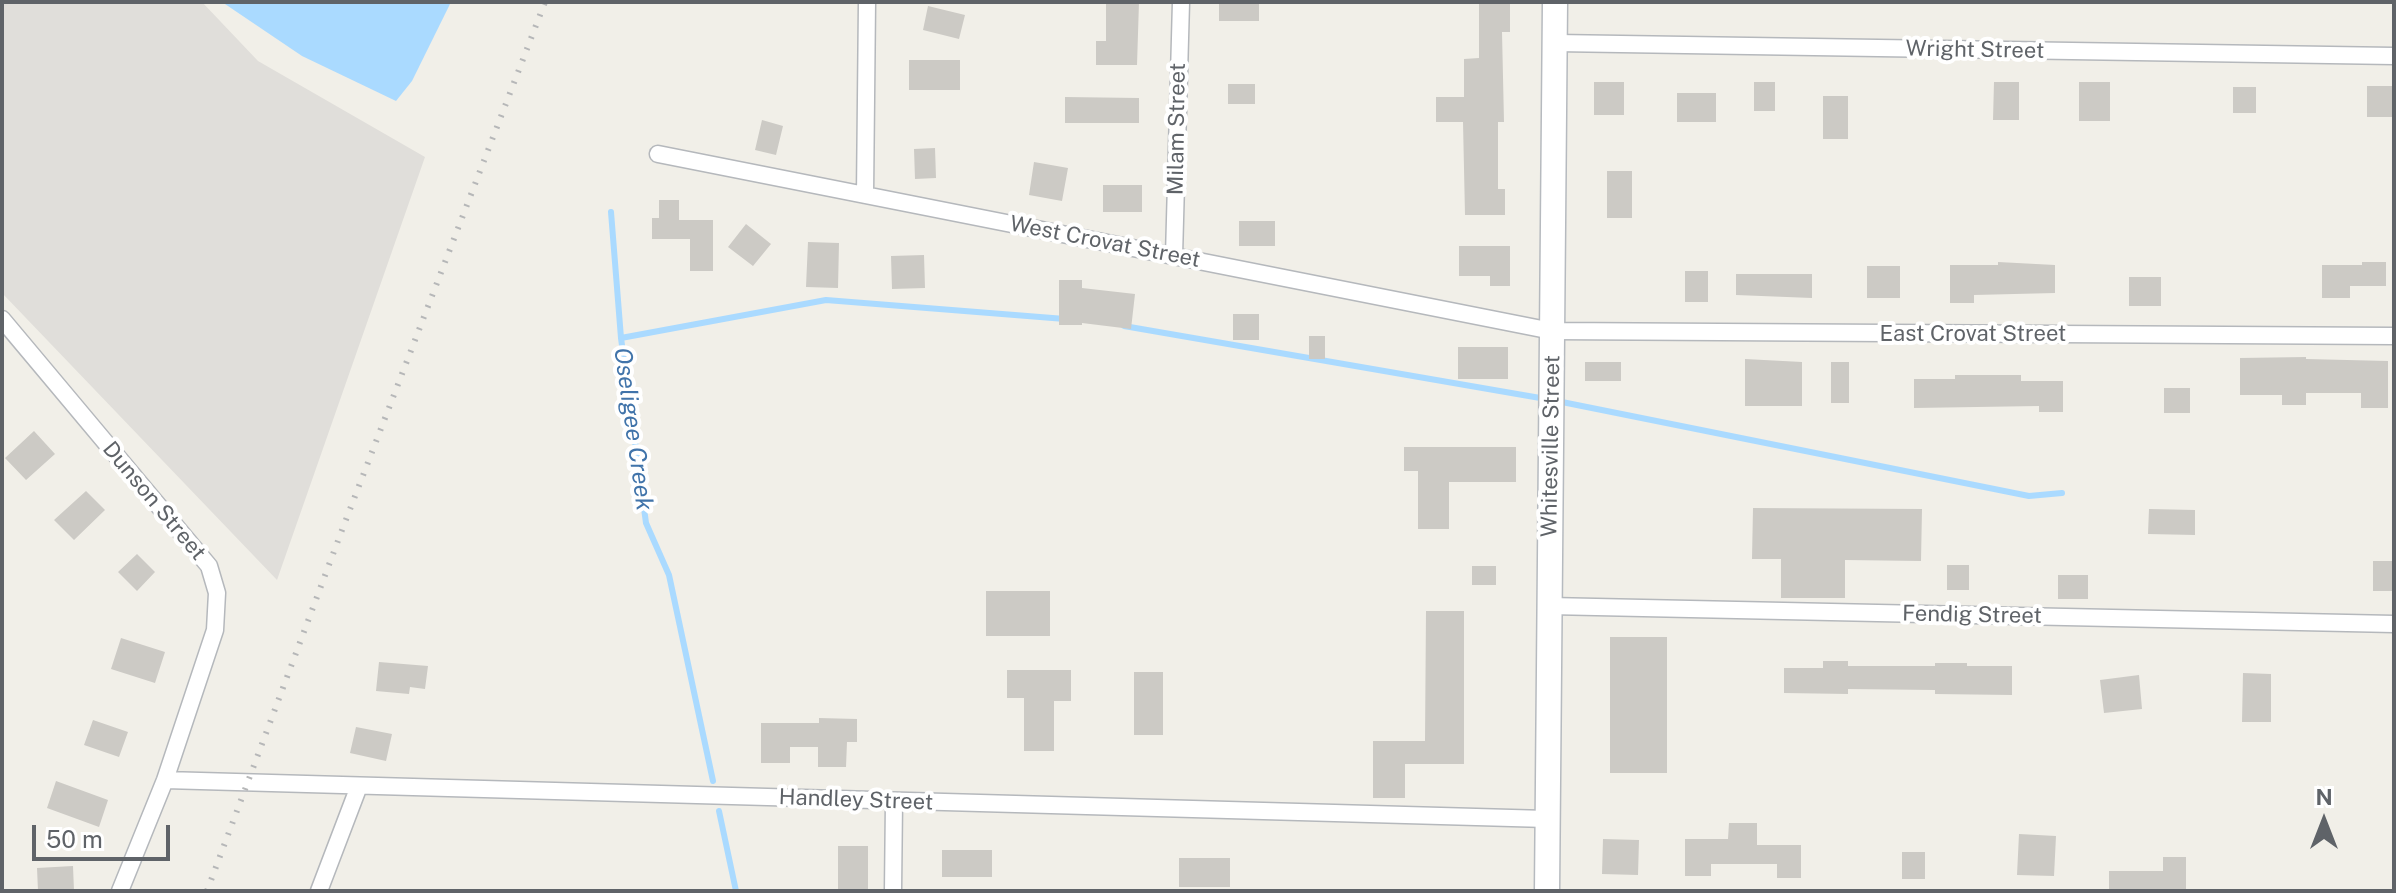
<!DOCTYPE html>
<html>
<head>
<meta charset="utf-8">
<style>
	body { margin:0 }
	#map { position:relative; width:2396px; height:893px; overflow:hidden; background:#f1efe8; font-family:"Public Sans",sans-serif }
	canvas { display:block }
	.frame { position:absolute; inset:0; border:4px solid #5f6368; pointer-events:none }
	.north { position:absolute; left:2284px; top:781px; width:80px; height:80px; -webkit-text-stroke:6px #fff; paint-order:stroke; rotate:0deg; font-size:22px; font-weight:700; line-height:32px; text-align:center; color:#5f6368 }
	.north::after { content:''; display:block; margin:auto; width:28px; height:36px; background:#5f6368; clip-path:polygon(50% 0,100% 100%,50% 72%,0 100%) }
	.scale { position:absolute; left:32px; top:825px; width:138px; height:36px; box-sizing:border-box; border:4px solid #5f6368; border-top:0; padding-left:10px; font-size:24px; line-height:28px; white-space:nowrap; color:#5f6368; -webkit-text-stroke:6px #fff; paint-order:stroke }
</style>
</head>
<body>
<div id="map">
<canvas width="2396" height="893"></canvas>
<div class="frame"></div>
<div class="north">N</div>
<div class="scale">50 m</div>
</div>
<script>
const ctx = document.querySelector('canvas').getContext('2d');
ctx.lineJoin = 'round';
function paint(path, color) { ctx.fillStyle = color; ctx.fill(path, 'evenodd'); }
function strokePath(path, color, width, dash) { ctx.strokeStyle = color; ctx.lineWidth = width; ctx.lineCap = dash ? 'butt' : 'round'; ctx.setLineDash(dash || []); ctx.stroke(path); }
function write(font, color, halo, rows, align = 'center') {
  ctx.font = font + ' "Public Sans",sans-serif'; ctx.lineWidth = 8; ctx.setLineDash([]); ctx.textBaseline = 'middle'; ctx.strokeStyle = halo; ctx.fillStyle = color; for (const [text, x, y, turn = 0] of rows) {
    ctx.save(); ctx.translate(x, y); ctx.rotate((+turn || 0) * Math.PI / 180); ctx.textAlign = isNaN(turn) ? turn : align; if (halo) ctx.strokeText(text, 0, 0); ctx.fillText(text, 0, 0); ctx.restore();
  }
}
const industrial = new Path2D(`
	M2,2H202L258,61L425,157L277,580L2,293Z`);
const water = new Path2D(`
	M222,2H451L412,81L396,101L302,56Z`);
const stream = new Path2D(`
	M611,212L621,338L646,523L669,575L713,781
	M1124,326L1546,399
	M621,338L826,300L1065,319
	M1557,401L2029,496L2062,493
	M719,811L736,891`);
const building = new Path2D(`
	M1106,2H1139L1137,65H1096V41H1106Z
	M1219,2H1259V21H1219Z
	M1479,2H1510V32H1502L1504,122H1498V189H1505V215H1465L1463,122H1436V97H1464V59L1479,58Z
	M928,6L965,15L959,39L923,30Z
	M909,60H960V90H909Z
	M1594,82H1624V115H1594Z
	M1754,82H1775V111H1754Z
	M1994,82H2019V120H1993Z
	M2079,82H2110V121H2079Z
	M1228,84H1255V104H1228Z
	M2367,86H2394V117H2367Z
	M2233,87H2256V113H2233Z
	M1677,93H1716V122H1677Z
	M1823,96H1848V139H1823Z
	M1065,97L1139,98V123H1065Z
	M762,120L783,126L776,155L755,150Z
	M935,148L936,178L915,179L914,149Z
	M1034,162L1068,168L1062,201L1029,195Z
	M1607,171H1632V218H1607Z
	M1103,185H1142V212H1103Z
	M659,200H679V220H713V271H690V239H652V218H659Z
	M1239,221H1275V246H1239Z
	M746,224L771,244L753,266L728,247Z
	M808,242L839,243L838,288L806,287Z
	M1459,246H1510V286H1490V276H1459Z
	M924,255L925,288L892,289L891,256Z
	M1998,262L2055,265V293L1974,295V303H1950V265H1998Z
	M2362,262H2386V286H2350V298H2322V265H2362Z
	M1867,266H1900V298H1867Z
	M1685,271H1708V302H1685Z
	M1736,274H1812V298L1736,295Z
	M2129,277H2161V306H2129Z
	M1059,280H1082V288L1135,294L1131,329L1082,323V325H1059Z
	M1233,314H1259V340H1233Z
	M1309,336H1325V359H1309Z
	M1458,347H1508V379H1458Z
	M2306,357V359L2388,361V408H2361V393H2306V405H2282V395H2240V358Z
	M1745,359L1802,362V406H1745Z
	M1585,362H1621V381H1585Z
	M1831,362H1849V403H1831Z
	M1955,375H2021V381H2063V412H2039V406L1914,408V379H1955Z
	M2164,388H2190V413H2164Z
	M34,431L55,454L26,480L5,458Z
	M1404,447H1516V482H1449V529H1418V471H1404Z
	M86,491L105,510L74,540L54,520Z
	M1753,508L1922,509L1921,561L1845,560V598H1781V559H1752Z
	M2149,509L2195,510V535L2148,534Z
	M137,554L155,572L137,591L118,572Z
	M2373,561H2394V591H2373Z
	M1947,565H1969V590H1947Z
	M1472,566H1496V585H1472Z
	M2058,575H2088V599H2058Z
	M986,591H1050V636H986Z
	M1426,611H1464V764H1405V798H1373V741H1425Z
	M1610,637H1667V773H1610Z
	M121,638L165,652L155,683L111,669Z
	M1823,661H1848V666H1935V663H1967V666H2012V695L1935,694V690L1848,689V694L1784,693V668H1823Z
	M379,662L428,666L425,689L410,687L409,694L376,691Z
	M1007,670H1071V701H1054V751H1024V698H1007Z
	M1134,672H1163V735H1134Z
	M2243,673L2271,674V722H2242Z
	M2139,675L2142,709L2104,713L2100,680Z
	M819,718L857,719V742H847L846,767H818V747H790V763H761V723H819Z
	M93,720L128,732L119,757L84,745Z
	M356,727L392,734L386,761L350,753Z
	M56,781L108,800L99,827L47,808Z
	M1729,823H1757V845H1801V878H1777V864H1711V876H1685V839H1728Z
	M2019,834L2056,836L2054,876L2017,875Z
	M1603,839L1639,840L1638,875L1602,874Z
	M838,846H868V891H838Z
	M942,850H992V877H942Z
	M1902,852H1925V879H1902Z
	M2163,857H2186V891H2109V871H2163Z
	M1179,858H1230V887H1179Z
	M73,866L74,891H38L37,868Z`);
const minor = new Path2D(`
	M1556,43L2394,56
	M658,154L1552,331L2394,336
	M865,195L867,2
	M1174,256L1181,2
	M2,319L209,566L217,593L215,630L165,780L120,891
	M1549,606L2394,624
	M165,780L1547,819
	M319,891L359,786
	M893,891L894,801`);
const secondary = new Path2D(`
	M1547,891L1555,2`);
const rail = new Path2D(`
	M207,891L342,530L545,2`);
const streetNames = [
	["Wright Street",1975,50,1],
	["Milam Street",1177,129,-89],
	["West Crovat Street",1105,242,11],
	["East Crovat Street",1973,334],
	["Whitesville Street",1551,446,-89],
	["Dunson Street",154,501,50],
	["Fendig Street",1972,615,1],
	["Handley Street",856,800,2]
];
const waterNames = [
	["Oseligee Creek",633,429,82]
];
paint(industrial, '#e0deda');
paint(water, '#aadaff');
strokePath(stream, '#aadaff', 6);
paint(building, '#cccac5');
strokePath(minor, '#b5b8bc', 19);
strokePath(secondary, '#b6babf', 27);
strokePath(minor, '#fff', 16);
strokePath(secondary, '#fff', 24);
strokePath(rail, '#b6b7b8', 6, [2, 10]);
write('22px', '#5f6368', '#fff', streetNames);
write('italic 24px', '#4174aa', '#fff', waterNames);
</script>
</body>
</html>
